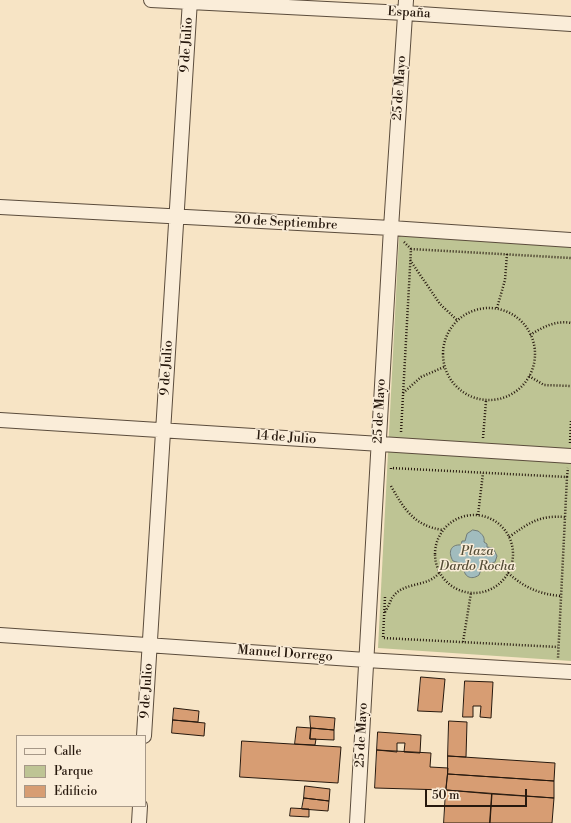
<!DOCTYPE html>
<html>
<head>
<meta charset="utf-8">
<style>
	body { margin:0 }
	#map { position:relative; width:571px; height:823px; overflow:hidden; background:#f7e4c5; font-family:"Libre Bodoni",serif }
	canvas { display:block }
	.legend { position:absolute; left:16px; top:735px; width:130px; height:72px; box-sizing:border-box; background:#faedd9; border:1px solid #a69888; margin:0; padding:5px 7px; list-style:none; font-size:12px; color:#27190e }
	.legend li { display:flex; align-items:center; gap:8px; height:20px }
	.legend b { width:20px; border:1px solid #a69888 }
	.scale { position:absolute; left:425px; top:789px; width:102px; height:18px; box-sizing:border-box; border:2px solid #27190e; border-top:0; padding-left:5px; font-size:12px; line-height:14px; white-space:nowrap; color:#27190e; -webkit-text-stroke:3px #faedd9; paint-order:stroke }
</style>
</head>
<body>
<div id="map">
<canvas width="571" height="823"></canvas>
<ul class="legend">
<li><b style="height:5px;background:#faedd9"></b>Calle</li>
<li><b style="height:11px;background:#bec494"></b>Parque</li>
<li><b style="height:11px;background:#d79d73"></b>Edificio</li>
</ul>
<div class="scale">50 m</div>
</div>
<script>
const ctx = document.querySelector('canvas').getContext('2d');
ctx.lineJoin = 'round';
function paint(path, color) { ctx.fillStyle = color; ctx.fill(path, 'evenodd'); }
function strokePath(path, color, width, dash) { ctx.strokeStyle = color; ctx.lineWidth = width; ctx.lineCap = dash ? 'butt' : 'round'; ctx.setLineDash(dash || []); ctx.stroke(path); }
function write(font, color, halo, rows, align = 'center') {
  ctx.font = font + ' "Libre Bodoni",serif'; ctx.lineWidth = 3; ctx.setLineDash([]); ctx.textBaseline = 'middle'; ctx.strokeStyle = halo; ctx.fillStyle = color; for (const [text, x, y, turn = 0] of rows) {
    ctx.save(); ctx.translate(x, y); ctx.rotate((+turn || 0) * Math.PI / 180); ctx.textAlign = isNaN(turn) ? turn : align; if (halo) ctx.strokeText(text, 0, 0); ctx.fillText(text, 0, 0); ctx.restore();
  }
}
const green = new Path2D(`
	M399,236L571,246V661L378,648Z`);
const water = new Path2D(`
	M473,530L478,531C482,534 485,537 484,542L487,544V547L493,548L497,556L495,562L487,564L486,567H482L479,575C471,581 463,576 464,567L461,566L460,563L453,561C448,553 450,544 461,545L462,541H465L467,534Z`);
const building = new Path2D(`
	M421,677L445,679L442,712L418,711Z
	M465,681L493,682L491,718L480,717L481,706H473V717H463Z
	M174,708L199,711L198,722L173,720Z
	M310,716L335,718L334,730L311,728Z
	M173,720L205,723L204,736L172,733Z
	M449,721L467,722L466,757L448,756Z
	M297,727L311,728L310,739H316L315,745L295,744Z
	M311,728L334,730V740L310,739Z
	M378,732L421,735L420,753L404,752L405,743H397V752L377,750Z
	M242,741L341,747L338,783L240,777Z
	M377,750L431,753L430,767L448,768L446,790L375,788Z
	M448,756L555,763L554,781L448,774Z
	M448,774L554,781V798L446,790Z
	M305,786L330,789L329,801L304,798Z
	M446,790L492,794L490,823H444Z
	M492,794L554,798L552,823H490Z
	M304,798L329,801L328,811L302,809Z
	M291,808L309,809V817L290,816Z`);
const path = new Path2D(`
	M404,242L411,249
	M410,260L440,304L457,320
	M443 354a46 46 0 1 1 92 0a46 46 0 1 1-92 0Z
	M497,308L505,280L507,254
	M530,335C543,327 556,320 571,323
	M529,376L544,385L571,386
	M403,393L421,377L444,367
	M401,432L411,249L571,258
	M483,438L486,401
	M570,443L571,421
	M391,469V468L567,477L558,658
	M567,477L568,468
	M391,486C404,509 414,526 443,530
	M435 554a39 39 0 1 1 78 0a39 39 0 1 1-78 0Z
	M478,515L483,473
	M509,537C529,523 539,515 565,517
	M508,573C525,588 539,594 561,596
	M385,597L383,638L558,647
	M385,612C388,607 390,602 392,598C403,581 427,588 439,573
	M463,642L471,593`);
const minor = new Path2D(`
	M151,0L405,13L571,24
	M0,207L391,228L571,240
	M0,420L571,456
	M0,635L366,660L571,672
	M144,736L190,0
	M139,823L140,806
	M357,823L391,228L406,0`);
const streetNames = [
	["España",409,13,3],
	["9 de Julio",187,45,-86],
	["25 de Mayo",400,88,-86],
	["20 de Septiembre",286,223,3],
	["9 de Julio",167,368,-86],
	["25 de Mayo",380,411,-87],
	["14 de Julio",286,438,4],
	["Manuel Dorrego",285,654,4],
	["9 de Julio",147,691,-86],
	["25 de Mayo",362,735,-87]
];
const parkNames = [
	["Plaza",477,552],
	["Dardo Rocha",477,567]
];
paint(green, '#bec494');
paint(water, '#a1bcbe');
strokePath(water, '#707b78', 1);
paint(building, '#d79d73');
strokePath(building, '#27190e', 1);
strokePath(minor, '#5b4c3c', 16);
strokePath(path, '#27190e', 2.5, [1, 2]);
strokePath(minor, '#faedd9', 14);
write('13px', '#27190e', '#faedd9', streetNames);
write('italic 13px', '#544c36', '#faedd9', parkNames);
</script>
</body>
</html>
